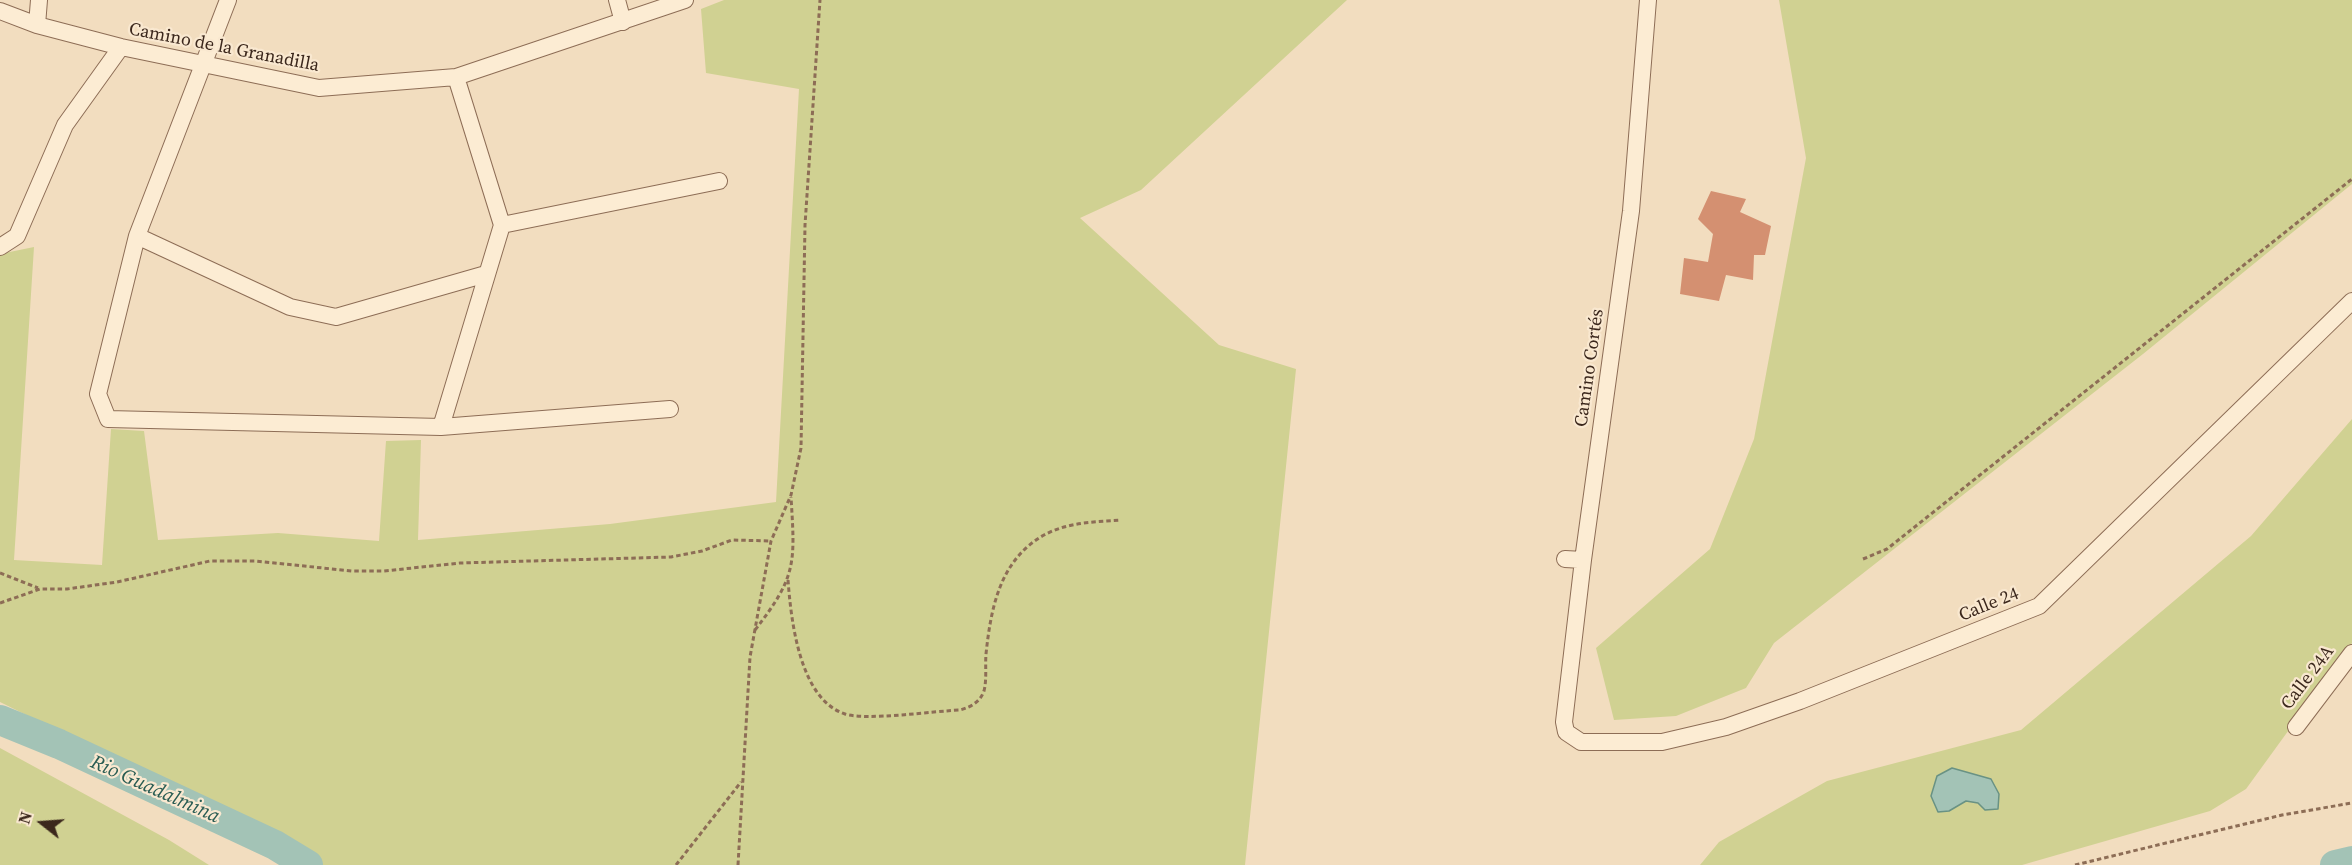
<!DOCTYPE html>
<html>
<head>
<meta charset="utf-8">
<style>
	body { margin:0 }
	#map { position:relative; width:2352px; height:865px; overflow:hidden; background:#f2ddbf; font-family:"Source Serif 4",serif }
	canvas { display:block }
	.north { position:absolute; left:12px; top:793px; width:60px; height:60px; -webkit-text-stroke:4px #f9e8d0; paint-order:stroke; rotate:287deg; font-size:16px; font-weight:700; line-height:24px; text-align:center; color:#3b271c }
	.north::after { content:''; display:block; margin:auto; width:21px; height:27px; background:#3b271c; clip-path:polygon(50% 0,100% 100%,50% 72%,0 100%) }
</style>
</head>
<body>
<div id="map">
<canvas width="2352" height="865"></canvas>
<div class="north">N</div>
</div>
<script>
const ctx = document.querySelector('canvas').getContext('2d');
ctx.lineJoin = 'round';
function paint(path, color) { ctx.fillStyle = color; ctx.fill(path, 'evenodd'); }
function strokePath(path, color, width, dash) { ctx.strokeStyle = color; ctx.lineWidth = width; ctx.lineCap = dash ? 'butt' : 'round'; ctx.setLineDash(dash || []); ctx.stroke(path); }
function write(font, color, halo, rows, align = 'center') {
  ctx.font = font + ' "Source Serif 4",serif'; ctx.lineWidth = 4.5; ctx.setLineDash([]); ctx.textBaseline = 'middle'; ctx.strokeStyle = halo; ctx.fillStyle = color; for (const [text, x, y, turn = 0] of rows) {
    ctx.save(); ctx.translate(x, y); ctx.rotate((+turn || 0) * Math.PI / 180); ctx.textAlign = isNaN(turn) ? turn : align; if (halo) ctx.strokeText(text, 0, 0); ctx.fillText(text, 0, 0); ctx.restore();
  }
}
const green = new Path2D(`
	M724,0H1347L1141,190L1080,218L1219,345L1296,369L1245,865H317L251,826L0,702V254L34,247L14,560L102,565L111,429L144,431L158,540L278,533L379,541L386,441L421,440L418,540L610,524L776,502L799,89L706,73L701,9Z
	M1779,0H2352V184L2143,354L1774,643L1746,688L1676,716L1614,720L1596,648L1710,549L1754,439L1806,158Z
	M2352,419V643L2246,789L2210,811L2022,865H1700L1719,842L1827,781L2021,730L2251,536Z
	M0,748L169,840L209,865H0Z`);
const water = new Path2D(`
	M1952,768L1991,779L1999,794L1998,809L1985,810L1978,803L1966,801L1949,811L1938,812L1931,796L1937,776Z`);
const river = new Path2D(`
	M0,720L59,744L275,845L308,865
	M2335,865L2352,861`);
const building = new Path2D(`
	M1711,191L1746,199L1740,212L1771,226L1765,255H1754L1753,280L1726,275L1719,301L1680,294L1684,258L1708,262L1713,234L1698,219Z`);
const path = new Path2D(`
	M1863,559L1887,549L2352,179
	M0,573L38,588
	M788,580C791,619 799,699 845,714C866,721 934,711 960,710C971,707 980,702 984,691C987,679 985,666 986,654C991,607 1000,560 1044,535C1068,522 1095,522 1121,520
	M0,603L40,589H67L117,582L210,561H255L352,571H384L460,563L671,557L702,551L732,540L771,541
	M755,630C797,576 795,563 791,497
	M676,865L741,782
	M738,865L750,657L771,541L791,495L801,448L805,225L820,0
	M2075,865L2282,815L2352,803`);
const street = new Path2D(`
	M617,0L623,22
	M1648,0L1631,211L1583,560L1564,722L1566,732L1581,742H1662L1726,727L1800,701L2039,606L2352,301
	M0,11L37,25L121,47L319,88L456,77L685,0
	M37,25L39,0
	M456,77L502,225L719,181
	M502,225L441,427L670,409
	M137,236L228,0
	M0,247L17,236L65,125L121,47
	M441,427L108,419L98,394L137,236L290,307L336,317L486,274
	M1565,559L1583,560
	M2296,727L2352,653`);
const streetNames = [
	["Camino de la Granadilla",224,48,11],
	["Camino Cortés",1590,368,-82],
	["Calle 24",1989,605,-22],
	["Calle 24A",2308,678,-53]
];
const waterNames = [
	["Rio Guadalmina",155,790,24]
];
paint(green, '#d0d192');
paint(water, '#a3c3b6');
strokePath(water, '#699284', 1.5);
strokePath(river, '#a3c3b6', 30);
paint(building, '#d49071');
strokePath(street, '#8d6d56', 18);
strokePath(path, '#8d6d56', 3, [4.5, 3]);
strokePath(street, '#fcecd3', 16);
write('18px', '#3b271c', '#f9e8d0', streetNames);
write('italic 20px', '#295c53', '#f9e8d0', waterNames);
</script>
</body>
</html>
